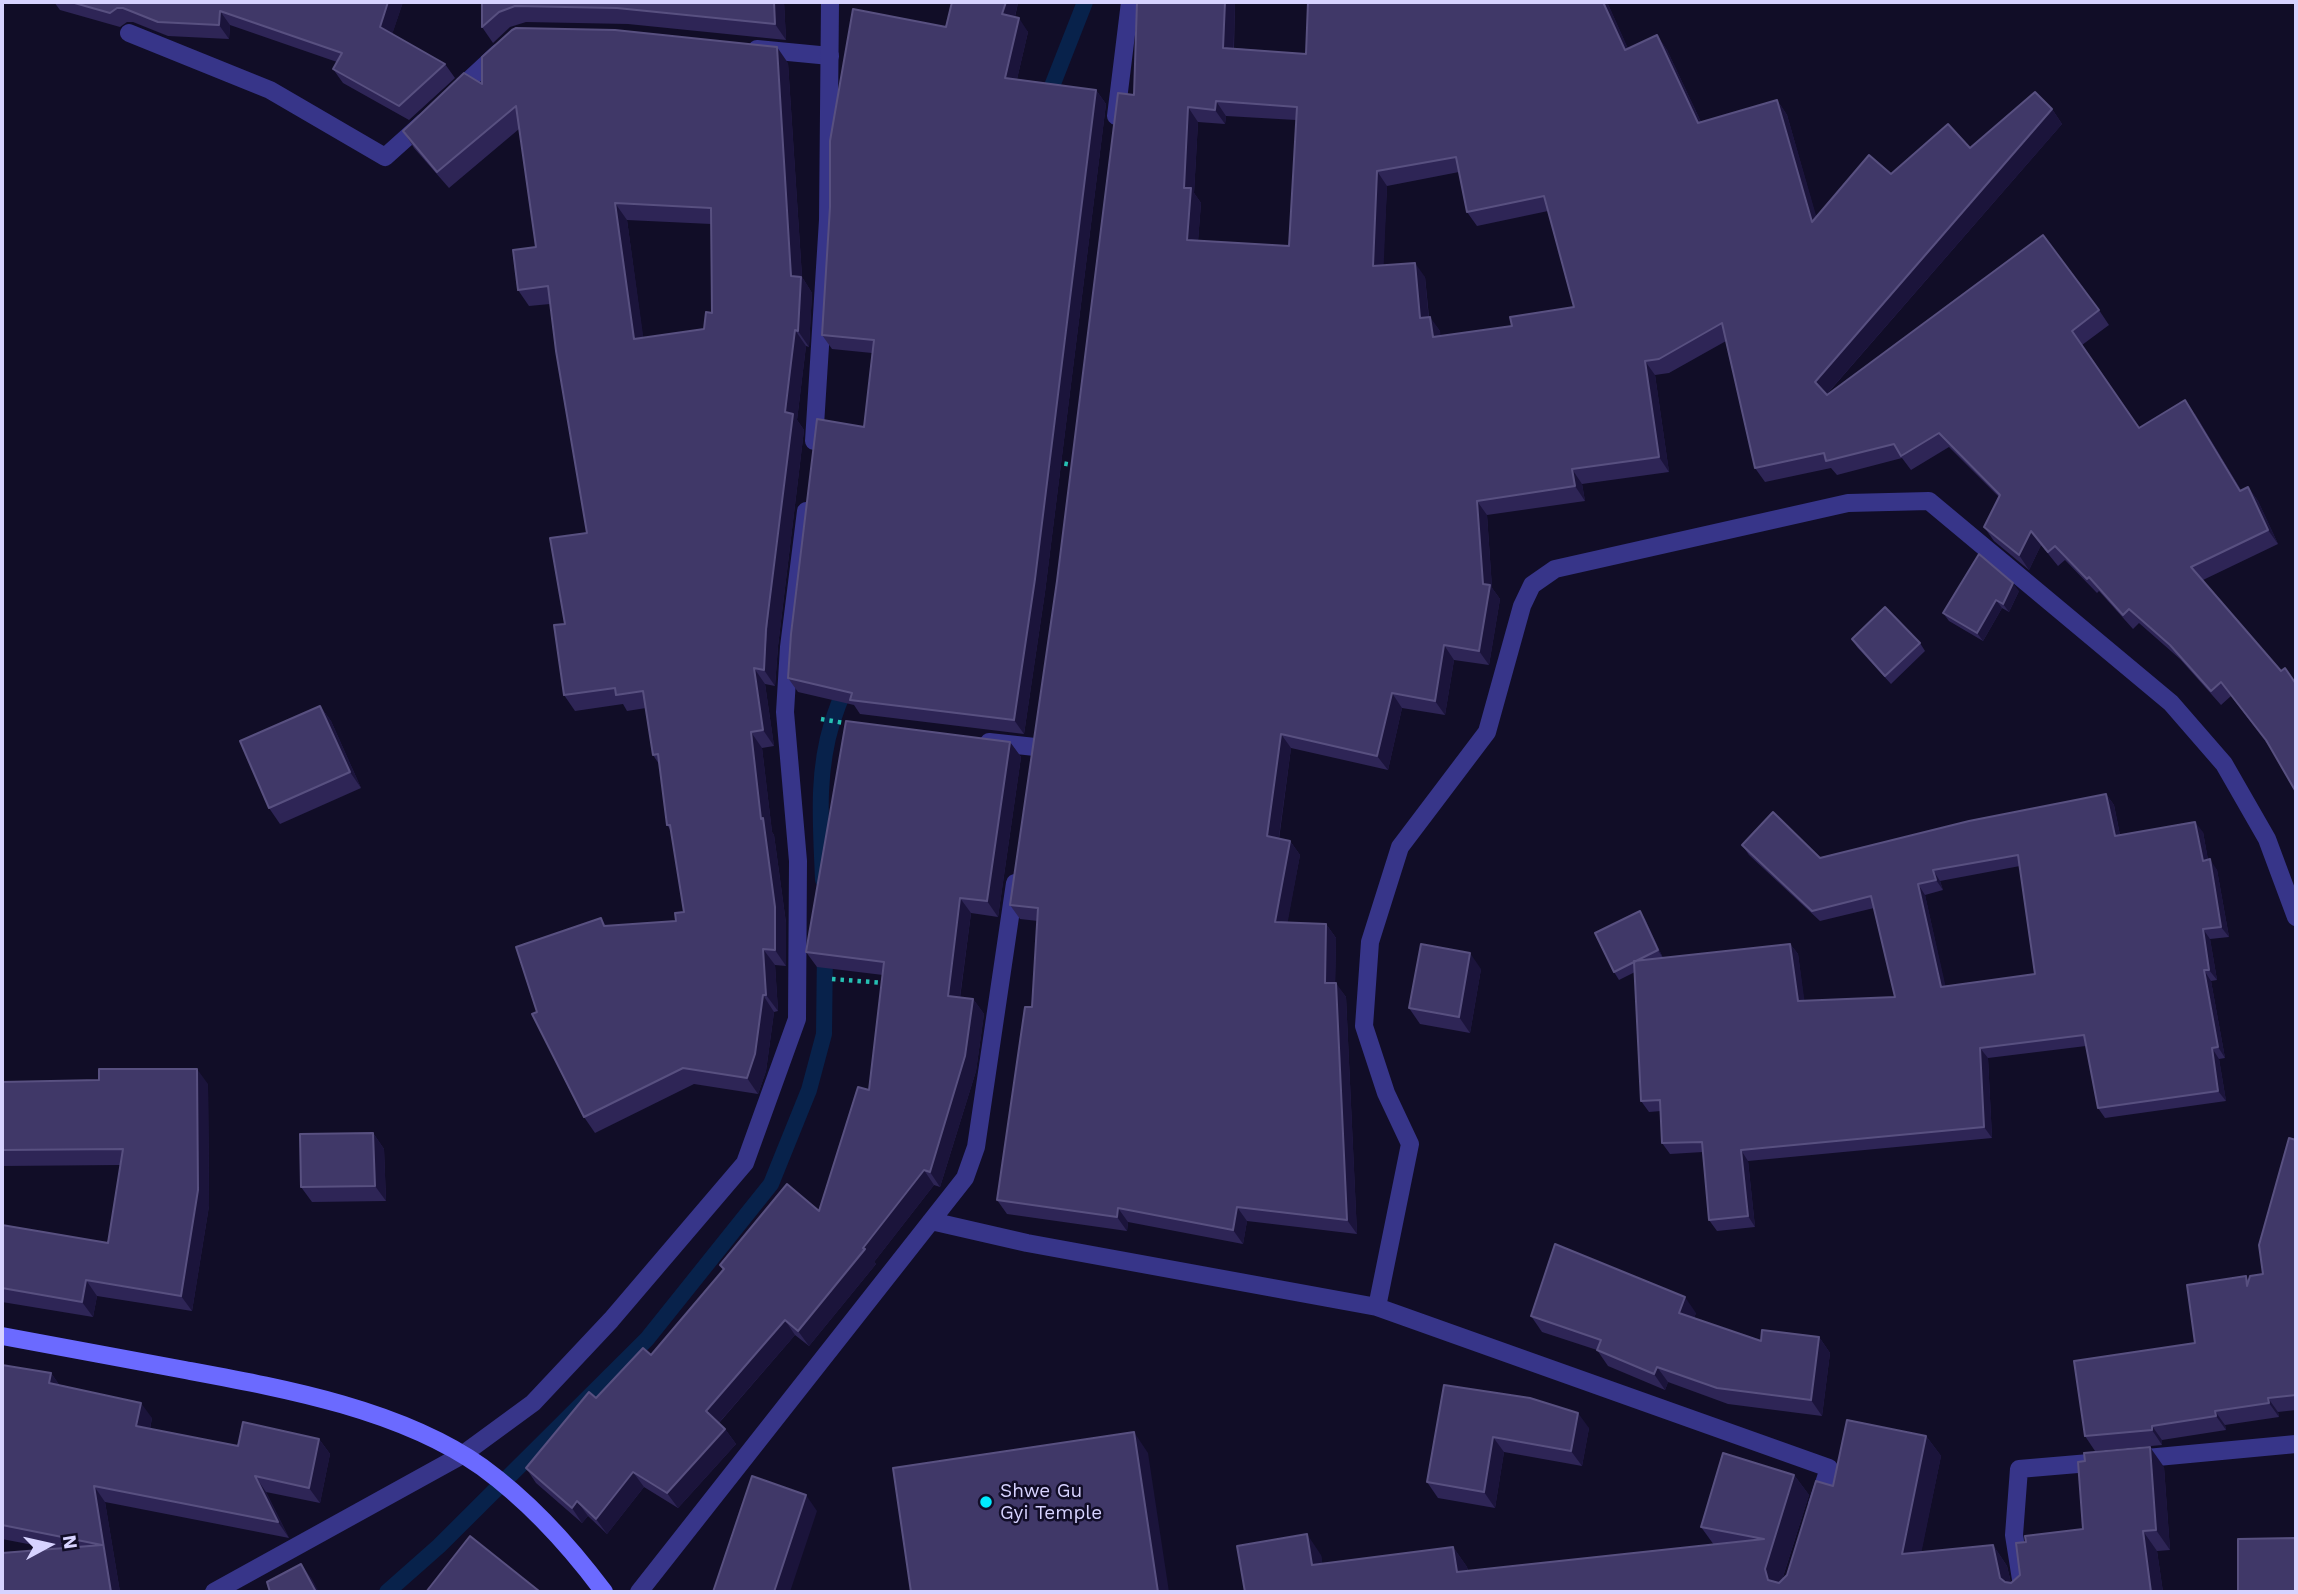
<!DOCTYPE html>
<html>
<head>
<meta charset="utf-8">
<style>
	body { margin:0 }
	#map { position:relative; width:2298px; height:1594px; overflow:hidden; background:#110d27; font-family:"Work Sans",sans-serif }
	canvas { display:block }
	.frame { position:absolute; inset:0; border:4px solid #d7d3ff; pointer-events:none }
	.north { position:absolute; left:14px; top:1510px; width:70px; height:70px; -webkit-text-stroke:5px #110d27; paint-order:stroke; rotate:82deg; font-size:19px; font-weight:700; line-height:28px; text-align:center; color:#d7d3ff }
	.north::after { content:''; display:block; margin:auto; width:24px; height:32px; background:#d7d3ff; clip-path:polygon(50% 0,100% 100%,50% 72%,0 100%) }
</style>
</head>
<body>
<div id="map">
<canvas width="2298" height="1594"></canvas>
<div class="frame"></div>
<div class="north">N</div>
</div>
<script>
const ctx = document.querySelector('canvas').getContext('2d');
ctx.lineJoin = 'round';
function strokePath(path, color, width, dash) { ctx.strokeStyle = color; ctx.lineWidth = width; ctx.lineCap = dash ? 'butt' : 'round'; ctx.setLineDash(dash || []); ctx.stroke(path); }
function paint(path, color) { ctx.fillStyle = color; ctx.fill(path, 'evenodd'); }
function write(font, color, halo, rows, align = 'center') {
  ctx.font = font + ' "Work Sans",sans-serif'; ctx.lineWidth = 5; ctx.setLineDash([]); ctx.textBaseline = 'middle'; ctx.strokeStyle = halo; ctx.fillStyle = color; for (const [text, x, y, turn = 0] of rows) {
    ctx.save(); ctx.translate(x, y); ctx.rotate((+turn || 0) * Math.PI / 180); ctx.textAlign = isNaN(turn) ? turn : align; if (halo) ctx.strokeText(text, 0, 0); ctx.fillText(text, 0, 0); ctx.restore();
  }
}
const stream = new Path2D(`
	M1045,104L1085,2
	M823,880C821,826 816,775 832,723C837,709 840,696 849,683
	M387,1592L439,1546L647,1339L771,1184L809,1090L824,1034L825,948`);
const path = new Path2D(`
	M1056,462L1072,465
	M821,719L850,724
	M832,979L886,983`);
const lane = new Path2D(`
	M129,33L270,90L385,157L424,122
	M757,49L830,56
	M455,93L498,53
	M989,742L1035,747
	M2136,1459L2296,1444
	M2023,1592L2014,1535L2019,1469L2101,1462`);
const street = new Path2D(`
	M1116,116L1130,2
	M814,441L828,220L830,2
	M931,1221L1027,1243L1377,1307L1829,1468L1817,1505
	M1377,1307L1410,1144L1386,1093L1364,1026L1370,942L1400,847L1487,732L1522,606L1532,585L1555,569L1848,503L1929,501L2171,703L2224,764L2267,839L2296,917
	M214,1592L462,1455L533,1403L611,1320L745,1163L797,1019L798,861L785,712L789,647L806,511
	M639,1592L965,1178L976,1147L1015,883`);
const secondary = new Path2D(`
	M2,1336C63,1347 124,1359 185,1370C282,1388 400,1409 482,1467C530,1502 569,1545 604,1592`);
const wall = new Path2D(`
	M54,2H403L392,34L445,64L455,78L409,120L343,83L333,69L337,62L230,25L229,39L168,36L133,22H127L120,27L60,10Z
	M482,2H784L786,40L628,24L526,22L510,27L493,43L482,27Z
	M1137,2H1235L1234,48L1306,54L1308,2H1607L1628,49L1657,35L1667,50L1701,122L1777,100L1787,115L1816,217L1891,174L1970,148L2052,109L2062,124L1827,394L2099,310L2109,325L2082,345L2139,428L2195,414L2241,490L2248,487L2258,501L2278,544L2203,580L2269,746L2231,696L2221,705L2180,659L2139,623L2133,629L2099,591L2097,593L2065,560L2058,566L2041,545L2029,570L1994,541L1984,527L1999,497L1949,447L1911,470L1902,458L1837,475L1831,468L1765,482L1755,468L1726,341L1669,373L1655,375L1669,472L1582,484L1585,501L1487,515L1492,588L1500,599L1489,665L1454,660L1445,715L1402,708L1388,770L1291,748L1279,839L1290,841L1300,855L1287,923L1326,924L1336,938L1335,983L1346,997L1357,1234L1247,1221L1243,1244L1128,1222L1127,1231L1007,1214L997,1200L1032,1007L1038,921L1020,919L1010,905L1134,95ZM1226,116L1296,120L1289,246L1198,241L1201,203L1194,193L1198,122L1225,124ZM1459,172L1467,212L1477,226L1548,211L1574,307L1512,326L1440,336V331L1429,317L1425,277L1383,265L1387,186Z
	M959,3H1018L1015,17L1028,32L1017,79L1096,90L1106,104L1045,592L1024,734L860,714L854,705L798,692L788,678L864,427L872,353L832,349L822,335L946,27Z
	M788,63L802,277L812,293L809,347L806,346L797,420L804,430L778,646L775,686L765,684L774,746L762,748L772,832L774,835L786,923V966L775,965L778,1011L774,1012L766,1071L758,1094L694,1084L595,1133L584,1117L537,1012L601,918L606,926L676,921L684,912L672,832L667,825L659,764L653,755L646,708L627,711L623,704L575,711L564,695L565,624L587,533L550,304L529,306L518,290L536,247L519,129L449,188L414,148L403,131L482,84ZM627,220L711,224L712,313L704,329L643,338Z
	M2019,591L2009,612L2002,608L1983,641L1949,621L1943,613Z
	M1852,639L1920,643L1925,651L1891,684L1857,647Z
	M320,706L331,721L361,788L280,824L269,808Z
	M1010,742L1021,757L998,917L971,913L960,998L973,999L984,1014L976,1071L940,1187L934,1185L874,1262L876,1264L809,1346L795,1335L719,1423L725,1429L736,1444L678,1508L644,1487L607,1534L588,1516L582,1523L536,1483L526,1468L596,1398L651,1355L723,1270L720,1265L819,1211L869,1090L883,975L817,967L806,952Z
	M2106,794L2114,805L2120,835L2203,832L2208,860L2217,870L2229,937L2210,939L2217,980L2211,981L2225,1058L2219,1059L2226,1101L2105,1118L2098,1108L2086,1046L1988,1058L1992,1138L1748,1161L1755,1227L1717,1231L1709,1220L1703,1152L1670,1154L1662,1143L1661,1111L1649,1112L1641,1101L1635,972L1619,980L1614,972L1640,911L1645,919L1663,958L1790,944L1798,954L1804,1001L1895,997L1874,908L1820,921L1749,855L1742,845L1820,858ZM2020,866L2035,974L1945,986L1925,895L1943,890L1940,881Z
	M1481,969L1470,1033L1420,1024L1409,1008Z
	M2,1082L208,1084L209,1206L192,1311L97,1296L93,1317L2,1302V1225L108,1243L120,1165L2,1166Z
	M373,1133L384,1149L386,1201L312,1202L301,1187Z
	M2296,1140V1410L2278,1412L2279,1417L2225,1425L2226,1430L2162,1440V1445L2095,1451L2085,1436L2195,1343L2246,1276L2248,1280L2263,1274Z
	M1696,1313L1694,1318L1761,1341L1819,1337L1830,1353L1822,1416L1728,1404L1668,1382L1665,1390L1608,1366L1597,1350L1542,1332L1531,1316Z
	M2,1365L51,1373L60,1386L152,1418L150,1429L238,1446L319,1439L330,1454L320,1503L266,1492L289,1538L105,1502L120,1592H2L54,1549L2,1539Z
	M1444,1385L1589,1428L1582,1466L1504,1452L1495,1508L1438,1498L1427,1482Z
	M1926,1436L1941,1456L1921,1552L1993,1545L2007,1566L2011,1583L2020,1575L2026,1542L2083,1529L2164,1467L2170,1550L2157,1551L2163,1592H1245L1321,1555L1322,1564L1453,1547L1467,1567L1468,1571L1714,1545L1701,1527L1794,1475L1809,1495L1782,1580L1787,1575L1833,1486Z`);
const shadedWall = new Path2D(`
	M388,2H403L390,41L380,27Z
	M774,2H784L786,40L775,24Z
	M1006,2H1017L1018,3L1012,28L1002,14Z
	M1225,2H1235L1233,62L1223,48Z
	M1603,2H1607L1635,64L1625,50Z
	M220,11L230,25L229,39L219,25Z
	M1019,18L1028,32L1014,92L1005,78Z
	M1657,35L1667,50L1708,137L1698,123Z
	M777,47L788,63L802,277L812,293L809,347L798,331L791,276Z
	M1096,90L1106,104L1045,592L1024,734L1014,720Z
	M1777,100L1787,115L1822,236L1812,222Z
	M1216,101L1226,116L1225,124L1215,110Z
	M1188,107L1198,122L1194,193L1201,203L1197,254L1187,240L1184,188Z
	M2052,109L2062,124L1825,396L1815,382Z
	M1377,171L1387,186L1383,281L1373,266Z
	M615,203L627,220L646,356L634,339Z
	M1415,263L1425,277L1430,333L1420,318Z
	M1430,317L1440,331L1443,351L1433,337Z
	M795,330L806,346L797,420L804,430L778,646L775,686L764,670L785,412Z
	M1645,361L1655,375L1669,472L1659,457Z
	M2185,400L2195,414L2250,505L2240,491Z
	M1572,469L1582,484L1585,501L1575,486Z
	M2248,487L2258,501L2278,544L2268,530Z
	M1477,501L1487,515L1492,588L1500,599L1489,665L1479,651L1483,584Z
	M2031,531L2041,545L2029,570L2019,555Z
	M2013,583L2019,591L2009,612L2003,604Z
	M1996,600L2002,608L1983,641L1977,633Z
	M1444,645L1454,660L1445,715L1435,701Z
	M754,668L765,684L774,746L763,730Z
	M1392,693L1402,708L1388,770L1377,756Z
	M320,706L331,721L361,788L350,772Z
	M751,732L762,748L772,832L774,835L786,923V966L775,950Z
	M1281,734L1291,748L1277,851L1267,836Z
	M1010,742L1021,757L998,917L987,901Z
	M2106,794L2114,805L2122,846L2115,836Z
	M2195,822L2203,832L2210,871L2203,861Z
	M1290,841L1300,855L1285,937L1275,922Z
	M2210,859L2217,870L2229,937L2221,927Z
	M1933,870L1940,881L1943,890L1936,880Z
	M1918,884L1925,895L1948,997L1941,987Z
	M960,898L971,913L958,1011L948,996Z
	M1640,911L1645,919L1663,958L1658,950Z
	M1326,924L1336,938L1335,997L1325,983Z
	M2203,929L2210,939L2217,980L2209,970Z
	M1790,944L1798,954L1806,1011L1798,1001Z
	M763,949L775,965L778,1011L766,995Z
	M1470,953L1481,969L1470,1033L1459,1017Z
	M2204,970L2211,981L2225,1058L2218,1047Z
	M1336,983L1346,997L1357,1234L1347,1220Z
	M763,995L774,1012L766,1071L758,1094L747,1078Z
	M973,999L984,1014L976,1071L940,1187L930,1172Z
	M1980,1048L1988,1058L1992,1138L1984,1127Z
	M2212,1048L2219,1059L2226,1101L2218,1091Z
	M197,1069L208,1084L209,1206L192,1311L181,1296Z
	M373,1133L384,1149L386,1201L375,1186Z
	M1741,1150L1748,1161L1755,1227L1748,1216Z
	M924,1170L934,1185L874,1262L876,1264L809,1346L798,1331Z
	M1237,1207L1247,1221L1243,1244L1233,1230Z
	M1118,1208L1128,1222L1127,1231L1117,1217Z
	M86,1280L97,1296L93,1317L82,1302Z
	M1685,1297L1696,1313L1690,1328L1679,1313Z
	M785,1320L795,1335L716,1426L706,1411Z
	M1819,1337L1830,1353L1822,1416L1811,1400Z
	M1657,1367L1668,1382L1665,1390L1654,1374Z
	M51,1373L62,1389L49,1383Z
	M2268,1398L2278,1412L2279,1417L2269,1403Z
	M141,1403L152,1418L147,1442L136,1426Z
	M2215,1411L2225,1425L2226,1430L2216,1416Z
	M1578,1413L1589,1428L1582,1466L1571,1451Z
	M2152,1426L2162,1440V1445L2152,1430Z
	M725,1429L736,1444L678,1508L667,1493Z
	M1134,1432L1148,1453L1169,1592H1158Z
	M1926,1436L1941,1456L1917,1574L1902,1554Z
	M1493,1437L1504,1452L1495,1508L1484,1492Z
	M319,1439L330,1454L320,1503L309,1488Z
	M2150,1447L2164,1467L2170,1550L2156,1530Z
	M633,1472L644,1487L607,1534L596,1519Z
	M1794,1475L1809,1495L1779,1589L1768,1580L1765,1569Z
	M255,1476L266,1492L289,1538L278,1522Z
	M94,1486L105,1502L120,1592H111Z
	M806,1495L817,1511L790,1592H774Z
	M577,1501L588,1516L582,1523L572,1508Z
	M2143,1531L2157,1551L2163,1592H2151Z
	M1307,1534L1321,1555L1326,1585L1312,1565Z
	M1993,1545L2007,1566L2013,1592L2000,1578Z
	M1453,1547L1467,1567L1471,1592L1457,1572Z
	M301,1564L312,1579L319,1592H316Z`);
const building = new Path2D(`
	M71,2H388L380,27L445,64L399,106L333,69L342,53L220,11L219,25L158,22L123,8H117L110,13Z
	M482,2H774L775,24L617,8L515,6L499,12L482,27Z
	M952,2L959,3V2H1006L1002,14L1019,18L1005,78L1096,90L1035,579L1014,720L850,700L852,693L788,678L791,634L817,419L864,427L874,340L822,335L830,207V141L853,9L946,27Z
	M1137,2H1225L1223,48L1306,54L1308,2H1603L1625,50L1657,35L1698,123L1777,100L1812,222L1869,155L1891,174L1948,124L1970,148L2035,92L2052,109L1815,382L1827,395L2043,235L2099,310L2072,331L2139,428L2185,400L2240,491L2248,487L2268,530L2191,567L2281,671L2285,668L2296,684V792L2266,740L2221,682L2211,691L2170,645L2129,609L2123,615L2089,577L2087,579L2055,546L2048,552L2031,531L2019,555L1984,527L2000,495L1939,433L1901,456L1894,444L1826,461L1824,453L1755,468L1722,323L1659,359L1645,361L1659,457L1572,469L1575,486L1477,501L1483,584L1490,585L1479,651L1444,645L1435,701L1392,693L1377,756L1281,734L1267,836L1290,841L1275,922L1326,924L1325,983H1336L1347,1220L1237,1207L1233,1230L1118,1208L1117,1217L997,1200L1025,1007H1032L1038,908L1010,905L1057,581L1118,93L1134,95ZM1216,101L1297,107L1289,246L1187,240L1191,188H1184L1188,107L1215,110ZM1456,157L1467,212L1544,196L1574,307L1510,317L1512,326L1433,337L1430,317L1420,318L1415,263L1373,266L1377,171Z
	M516,28L615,30L777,47L791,276L801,277L798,331L795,330L785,412L793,414L766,629L764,670L754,668L763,730L751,732L761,819L763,818L775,907V950L763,949L766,995H763L755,1054L747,1078L683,1068L584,1117L532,1014L537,1012L516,947L601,918L604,926L676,921L675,913L684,912L670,825H667L658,754L653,755L643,691L616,695L615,688L564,695L554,625L565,624L550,538L587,533L556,351L548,286L518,290L513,250L536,247L516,106L437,172L403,131L464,73L482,84V57L512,30ZM615,203L711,208L712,313L706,312L704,329L634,339Z
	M1979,554L2013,583L2003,604L1996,600L1977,633L1943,613Z
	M1885,607L1920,643L1885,676L1852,639Z
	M320,706L350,772L269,808L240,741Z
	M846,721L1010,742L987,901L960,898L948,996L973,999L965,1056L930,1172L924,1170L863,1248L865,1249L798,1331L785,1320L706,1411L725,1429L667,1493L633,1472L596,1519L577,1501L572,1508L526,1468L589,1392L596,1398L643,1348L651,1355L724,1269L720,1265L787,1184L819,1211L858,1087L869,1090L884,962L806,952Z
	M2106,794L2115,836L2195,822L2203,861L2210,859L2221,927L2203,929L2209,970H2204L2218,1047L2212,1048L2218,1091L2098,1108L2084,1035L1980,1048L1984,1127L1741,1150L1748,1216L1709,1220L1702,1142L1662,1143L1660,1100L1641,1101L1634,961L1790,944L1798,1001L1895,997L1871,896L1812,911L1742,845L1773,812L1820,858L1969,821ZM2018,855L2035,974L1941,987L1918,884L1936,880L1933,870Z
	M1640,911L1658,950L1614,972L1595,933Z
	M1421,944L1470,953L1459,1017L1409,1008Z
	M99,1069H197L198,1190L181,1296L86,1280L82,1302L2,1288V1225L108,1243L123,1149L2,1150V1082L99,1080Z
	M373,1133L375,1186L301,1187L300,1134Z
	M2289,1138L2296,1140V1395L2268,1398L2269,1403L2215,1411L2216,1416L2152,1426V1430L2085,1436L2074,1361L2195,1343L2187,1285L2246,1276L2247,1286L2250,1276L2263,1274L2259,1245Z
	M1555,1244L1685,1297L1679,1313L1761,1341L1762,1330L1819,1337L1811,1400L1717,1388L1657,1367L1654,1374L1597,1350L1601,1340L1531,1316Z
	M2,1365L51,1373L49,1383L141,1403L136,1426L238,1446L243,1422L319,1439L309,1488L255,1476L278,1522L94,1486L111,1592H2V1553L102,1545L2,1525Z
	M1444,1385L1530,1398L1578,1413L1571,1451L1493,1437L1484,1492L1427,1482Z
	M1847,1420L1926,1436L1902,1554L1993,1545L2000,1578L2005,1582L2011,1583L2020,1575L2016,1543L2026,1542L2025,1536L2083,1529L2078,1462L2085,1461L2084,1453L2150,1447L2156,1530L2143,1531L2151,1592H1245L1237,1546L1307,1534L1312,1565L1453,1547L1457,1572L1764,1539L1701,1527L1723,1453L1794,1475L1765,1569L1768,1580L1779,1583L1787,1575L1816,1481L1833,1486Z
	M1134,1432L1158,1592H911L893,1468Z
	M752,1476L806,1495L774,1592H713Z
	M470,1536L539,1591L537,1592H426Z
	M2296,1538V1592H2238V1539Z
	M301,1564L316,1592H270L267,1582Z`);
const markers = [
	[986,1502,7,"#00eafe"]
];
const poiNames = [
	["Shwe Gu",1000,1491],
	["Gyi Temple",1000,1513]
];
strokePath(stream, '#08224b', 16);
strokePath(path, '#26c0b3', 4.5, [3.5, 5]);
strokePath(lane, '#373589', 18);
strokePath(street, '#373589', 18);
strokePath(secondary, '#6b6aff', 18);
paint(wall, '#2e2556');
paint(shadedWall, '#1b143b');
paint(building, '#403868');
strokePath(building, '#585080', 2);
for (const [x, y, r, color] of markers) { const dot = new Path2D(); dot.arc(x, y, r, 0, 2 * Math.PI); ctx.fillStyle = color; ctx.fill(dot); strokePath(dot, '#110d27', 2.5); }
write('19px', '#d7d3ff', '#110d27', poiNames, 'left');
</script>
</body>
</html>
